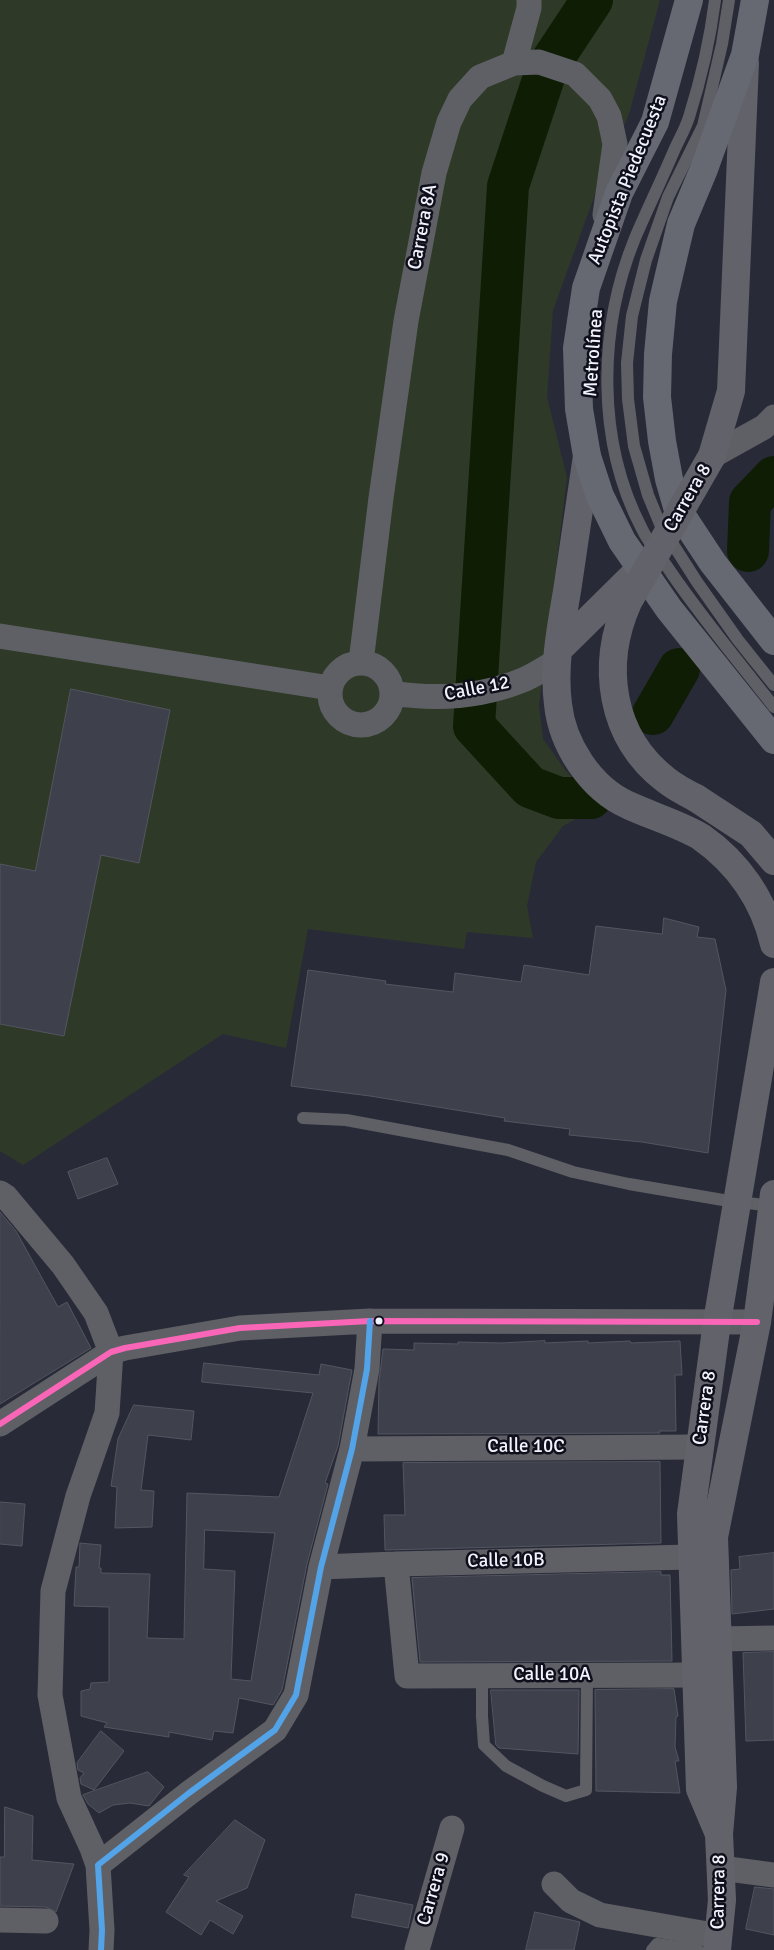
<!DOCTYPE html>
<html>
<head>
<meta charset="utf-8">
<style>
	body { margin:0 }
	canvas { display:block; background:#282a37 }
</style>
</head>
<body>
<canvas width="774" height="1950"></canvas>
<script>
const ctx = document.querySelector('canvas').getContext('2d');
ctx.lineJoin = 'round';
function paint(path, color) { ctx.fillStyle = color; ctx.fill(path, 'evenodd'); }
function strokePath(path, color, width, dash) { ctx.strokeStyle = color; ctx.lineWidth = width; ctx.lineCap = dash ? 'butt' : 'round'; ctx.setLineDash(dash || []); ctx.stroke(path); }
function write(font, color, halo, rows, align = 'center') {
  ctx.font = font + ' Signika,sans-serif'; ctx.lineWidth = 5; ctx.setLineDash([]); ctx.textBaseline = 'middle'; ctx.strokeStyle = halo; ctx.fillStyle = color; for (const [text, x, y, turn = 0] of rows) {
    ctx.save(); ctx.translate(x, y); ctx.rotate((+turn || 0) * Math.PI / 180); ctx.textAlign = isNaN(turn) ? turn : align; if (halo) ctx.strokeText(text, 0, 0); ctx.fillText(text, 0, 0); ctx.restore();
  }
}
const green = new Path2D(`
	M0,0H660L629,114L597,189L553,310L547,397L567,478L539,705L543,739L566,771L599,806L563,826L536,862L527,906L533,938L467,932L464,949L308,929L286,1048L223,1034L23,1165L0,1151Z`);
const river = new Path2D(`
	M748,551L750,502L774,477
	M653,714L679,669
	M591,798H559L530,787L474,726L508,186L547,68L592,0`);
const building = new Path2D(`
	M71,689L170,710L139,863L101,855L64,1036L0,1024V864L35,871Z
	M664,918L699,927L697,937L715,939L726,990L708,1153L642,1142L569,1135L570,1129L504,1121L505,1118L370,1096L291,1086L308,970L386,981L385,984L453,992L455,973L521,982L524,965L589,975L596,926L662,934Z
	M107,1158L118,1184L78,1199L68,1172Z
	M0,1212L16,1231L58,1307L67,1302L91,1348L0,1404Z
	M545,1341V1343L588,1341V1343L630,1341L631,1343L680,1341L682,1375H675L676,1431H659L660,1433L378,1434L379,1381L383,1349L414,1350V1343L458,1344V1342L501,1343Z
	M204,1363L319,1375L321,1364L352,1370L338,1446L325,1483L328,1484L307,1564L282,1690L273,1705L239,1698L233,1733L214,1731L212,1740L169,1732V1737L104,1727L107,1723L81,1716V1691L90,1689L91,1683L109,1682V1607L74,1606L76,1567H79L80,1543L101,1545L99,1568H101V1573L150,1574L147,1638L184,1639L187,1493L279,1497L313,1393L202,1382ZM205,1530L275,1533L251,1681L231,1679L235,1571L204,1569Z
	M134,1405L194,1411L191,1440L148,1435L141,1490L154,1491L152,1527L115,1528L117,1487L111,1486L118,1439Z
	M660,1462L661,1543L385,1550L384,1515H405L403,1463Z
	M0,1502L25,1504L22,1546L0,1544Z
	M774,1553V1609L732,1614L731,1570L740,1569L739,1557Z
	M661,1572V1575H670L672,1661L420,1662L412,1578Z
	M774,1652V1740L746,1741L743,1653Z
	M674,1689L678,1716L676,1717L675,1747L679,1761H675L680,1793L596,1791L595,1690Z
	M491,1690H579L578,1754L499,1748L496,1745Z
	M101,1731L124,1751L94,1790L81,1784L80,1778L84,1773L78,1770L77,1763Z
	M148,1772L164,1787L149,1806L130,1803L113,1805L99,1813L88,1804L83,1795Z
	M5,1807L33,1816L32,1860L74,1864L56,1912L46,1907L0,1906V1857H4Z
	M235,1820L265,1840L247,1888L216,1901L243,1916L233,1934L210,1920L201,1935L166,1912L189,1877L184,1875Z
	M755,1887L774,1889V1935L746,1929Z
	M356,1894L413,1905L408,1928L352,1917Z
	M535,1912L580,1922L574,1950H526Z`);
const lane = new Path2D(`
	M715,0C710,40 701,79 689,117C685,130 678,141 673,153C661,181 647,210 635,238C598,329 596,441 642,529C649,544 661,557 670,571C702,618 739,662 774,707
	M729,0L722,44L703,126L668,197L646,260L632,316L627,363L628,399L634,446L648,495L660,524L697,582L738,640L774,685
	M303,1118L346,1120L508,1150L573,1172L629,1184L723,1200L772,1206
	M482,1676V1716L484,1745L506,1766L543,1786L566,1796L586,1790L587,1675
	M652,1950L657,1944L698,1950`);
const street = new Path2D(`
	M514,63L529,8V0
	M712,456L764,427L774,417
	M0,636L330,688
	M361,662L381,498L406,321L434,173L449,122L460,99L480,77L514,63L539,62L575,74L600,99L609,116L615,144L605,215
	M330 694a31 31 0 1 1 62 0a31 31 0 1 1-62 0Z
	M392,693C436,700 481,697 523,680C535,675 546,667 558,661
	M0,1193L6,1197L63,1265L96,1313L111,1352L107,1413L78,1496L53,1591L50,1695L69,1798L92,1848L98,1865
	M0,1424L111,1352L125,1348L240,1328L370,1321L757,1322
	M352,1449L700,1447
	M396,1564L407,1676L696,1675
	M321,1567L396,1564L691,1557
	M718,1639L774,1638
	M721,1868L774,1875
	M554,1884L571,1901L600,1915L719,1936
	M0,1920L46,1921
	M101,1950L102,1930L98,1865L189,1793L275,1730L296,1695L321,1567L352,1449L367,1369L370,1321
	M417,1950L452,1828`);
const secondary = new Path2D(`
	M587,456C580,501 574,546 567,591C561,627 553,666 558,704C562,744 590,788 628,805C649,815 682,825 701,837C738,863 764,900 774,944
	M712,456L731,391L745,63
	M558,650L640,569
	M696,798L751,834L774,861
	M719,1834L700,1789L691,1514L717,1322L774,982
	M717,1950L722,1900L719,1834L723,1787L714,1537L757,1322L774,1194`);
const highway = new Path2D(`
	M689,0L655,122L619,193L586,288L577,348L579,409L587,456L600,496L622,541L669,609L774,740
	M755,0L745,55L704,169L681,224L663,301L658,354L657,397L662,441L669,479L678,510L713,563L774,641`);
const secondaryBridge = new Path2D(`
	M696,798C686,793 675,787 666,780C610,737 600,665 628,602L712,456`);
const bus1 = new Path2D(`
	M0,1424L111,1352L125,1348L240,1328L370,1321L757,1322`);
const bus2 = new Path2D(`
	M101,1950L102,1930L98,1865L189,1793L275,1730L296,1695L321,1567L352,1449L367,1369L370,1321`);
const markers = [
	[379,1321,4.5,"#f1f3fc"]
];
const streetNames = [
	["Autopista Piedecuesta",628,180,-68],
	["Carrera 8A",423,227,-79],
	["Metrolínea",594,353,-86],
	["Carrera 8",688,498,-60],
	["Calle 12",477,689,-11],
	["Carrera 8",705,1408,-82],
	["Calle 10C",526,1447],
	["Calle 10B",506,1561,-1],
	["Calle 10A",552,1675],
	["Carrera 9",434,1889,-74],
	["Carrera 8",719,1892,-89]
];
paint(green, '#2e3a27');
strokePath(river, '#0f1d05', 42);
paint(building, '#3e404b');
strokePath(building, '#535560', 1);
strokePath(lane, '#5f6066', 12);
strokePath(street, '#5f6066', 25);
strokePath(secondary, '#62636a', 28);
strokePath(highway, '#666872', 28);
strokePath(secondaryBridge, '#62636a', 28);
strokePath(bus1, '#fa66b7', 6);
strokePath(bus2, '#53a3e8', 6);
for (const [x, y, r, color] of markers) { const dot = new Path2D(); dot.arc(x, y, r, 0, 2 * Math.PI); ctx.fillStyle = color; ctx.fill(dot); strokePath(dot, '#0e0f1a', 2); }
write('19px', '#f1f3fc', '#0e0f1a', streetNames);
</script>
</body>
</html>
